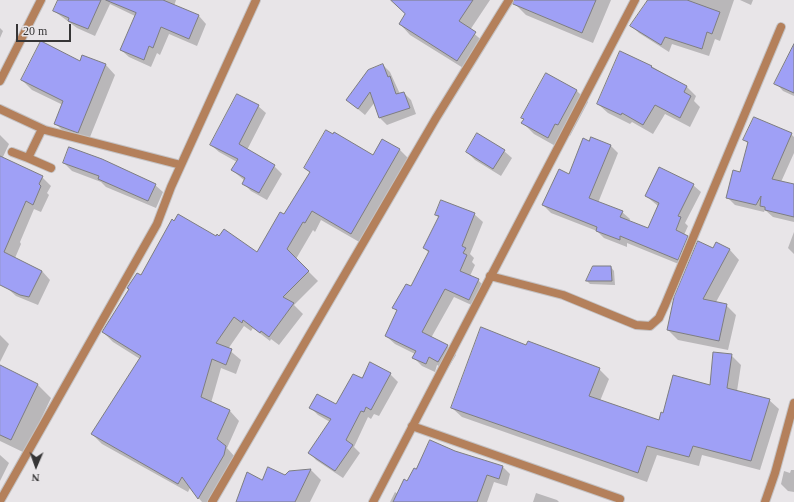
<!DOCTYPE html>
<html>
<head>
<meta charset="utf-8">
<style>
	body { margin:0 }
	#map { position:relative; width:794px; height:502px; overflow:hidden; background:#e8e5e8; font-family:"Times New Roman",serif }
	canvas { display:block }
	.north { position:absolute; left:16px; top:446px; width:40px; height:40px; -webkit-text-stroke:3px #e8e5e8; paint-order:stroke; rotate:182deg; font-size:11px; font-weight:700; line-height:16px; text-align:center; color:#363536 }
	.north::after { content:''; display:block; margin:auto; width:14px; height:18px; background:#363536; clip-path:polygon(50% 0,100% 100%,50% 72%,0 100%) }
	.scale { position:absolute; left:16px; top:24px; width:55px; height:18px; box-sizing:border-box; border:2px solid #363536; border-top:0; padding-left:5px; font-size:12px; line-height:14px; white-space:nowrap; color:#363536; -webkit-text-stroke:3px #e8e5e8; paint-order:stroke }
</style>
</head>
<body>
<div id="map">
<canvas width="794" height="502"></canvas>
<div class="north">N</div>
<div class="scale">20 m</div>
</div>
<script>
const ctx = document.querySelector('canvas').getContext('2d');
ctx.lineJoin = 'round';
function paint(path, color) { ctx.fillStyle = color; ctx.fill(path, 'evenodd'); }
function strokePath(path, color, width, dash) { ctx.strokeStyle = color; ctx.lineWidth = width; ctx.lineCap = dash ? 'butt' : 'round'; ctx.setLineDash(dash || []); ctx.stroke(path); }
const shadow = new Path2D(`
	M59,0H176L174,6L199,16L206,24L197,46L169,34L160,55L157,53L151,67L129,57L121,50L135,16L110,4L95,36L77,28L54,11Z
	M393,0H490L470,30L486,44L468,71L410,35L400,24L407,14Z
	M518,0H611L593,43L526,15L516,5Z
	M647,0H734L720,41L715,39L709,56L672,44L669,52L639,33L632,26L645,6Z
	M740,0H753L751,5Z
	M0,28L3,31L0,38Z
	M794,59V96L783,91L776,83Z
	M80,62L106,65L115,75L88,142L65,133L55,123L63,105L32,90L22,80Z
	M383,65L390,72L400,94L404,93L411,100L416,114L387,125L380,118L375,102L365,115L347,100Z
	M651,66L687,87L696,96L694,101L700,107L690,127L665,114L653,134L632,122L630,124L608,113L598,104Z
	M546,74L577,91L588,102L570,136L567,134L559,148L534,134L523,123L524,120L522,118Z
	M258,106L266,113L247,150L274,166L282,174L267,200L251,191L244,184L245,181L232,170L237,162L219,152L211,145Z
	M791,134L794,137V153L781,182L794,185V222L773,217L765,210L764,212L735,205L728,198L741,173L748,144L745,140Z
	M0,135L9,144L2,159L42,177L51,186L47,193L49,195L41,212L34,209L20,242L21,244L15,258L42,271L50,280L38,305L16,296L7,288L0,274Z
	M590,142L610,145L618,153L598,203L622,212L630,219L629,222L649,229L658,206L646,196L693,185L701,192L685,223L688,226L684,235L695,244L686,267L627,243V247L604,238L597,231L551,213L543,205L569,175Z
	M400,150L409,159L361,243L321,220L315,232L313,230L296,259L318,281L294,305L303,314L279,345L271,339L270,341L253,328L251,331L244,326L228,349L241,360L236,374L221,368L211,403L230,411L239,421L227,448L235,457L211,502H202L190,488L188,492L102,444L92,434L140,359L113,342L103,332L141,276L216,237L257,254L311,173L305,168L373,157Z
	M504,151L512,158L501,176L475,160L467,152Z
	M64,163L155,185L163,192L156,208L106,187L101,182L72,171Z
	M474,214L483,222L470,254L474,258L472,262L475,265L470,276L478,280L487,289L478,308L454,297L431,338L447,346L456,355L447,370L437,365L435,372L422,366L414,358L415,354L395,344L386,336L398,312L394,307L411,288L429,253L424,248L439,218L436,215Z
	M794,232V254L788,248Z
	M717,244L730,250L739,260L716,302L726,305L736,315L728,350L678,340L668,330Z
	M611,267L614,271L615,285L590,284L587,281Z
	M0,335L9,344L0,362Z
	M527,346L599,369L609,379L600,401L660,421L664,414L711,386L731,355L741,365L737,391L769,400L779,409L760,470L702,455L699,466L657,455L647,482L462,417L452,408Z
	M0,366L38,385L51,398L25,453L0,441Z
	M390,374L398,382L379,416L374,414L371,419L368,417L354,447L360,453L343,478L316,460L309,452L330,422L318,415L311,408L337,405L362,379Z
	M455,452L503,467L510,474L507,486L494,482L487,502H390L395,492L398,494L417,471Z
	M0,455L9,463L0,481Z
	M311,470L321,480L310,502H240L263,481L285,477L289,472Z
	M791,470H794V492L788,491L781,484L784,471L790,473Z
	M536,493L557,500L559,502H533Z`);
const building = new Path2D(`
	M58,0H101L88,29L68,21L69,18L53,11Z
	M106,0H163L199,15L189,39L161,27L153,48L149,46L144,60L120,50L136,13Z
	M391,0H473L459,21L476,32L457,61L399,24L405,14Z
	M514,0H596L582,33L513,4Z
	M648,0H687L720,12L712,34L707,32L702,49L665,37L661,45L630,26Z
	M41,41L80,61L82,55L106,64L78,133L54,124L63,101L21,80Z
	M794,44V93L774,84Z
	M620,51L652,66L651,67L687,86L684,92L691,96L680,118L655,105L643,125L622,113L621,115L597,104Z
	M383,64L388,77L390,76L396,94L404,92L410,108L379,118L370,92L358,109L346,100L368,70Z
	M546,73L577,90L558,125L555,124L548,138L521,123L524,119L521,118Z
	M237,94L259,105L239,144L275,165L259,193L242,184L245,178L231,170L238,159L210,145Z
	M754,117L792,133L772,179L794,184V217L765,210V207L760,206L761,196L756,205L726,198L733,170L740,172L748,142L743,140Z
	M326,130L333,134L334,132L373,155L382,139L400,149L351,234L312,211L305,223L303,222L287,249L309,271L283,297L294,303L269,337L261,331L260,333L243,320L242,323L234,317L216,343L232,349L226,365L212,359L201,397L230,410L217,439L226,446L224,455L198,499L182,477L178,484L91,434L141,356L102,332L129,289L127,288L137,273L141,275L172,219L174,221L178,214L216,236L217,234L219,236L224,229L257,252L280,212L284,214L310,172L304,168Z
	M477,133L505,150L493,169L466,152Z
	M591,137L611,145L589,198L623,211L620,217L648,228L659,203L645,196L659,167L694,184L678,216L681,217L676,230L688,236L678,260L620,236V240L596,231L597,227L542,205L559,169L569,174L583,138L589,141Z
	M69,147L102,159L156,184L148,201L98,179L99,176L63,163Z
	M0,156L43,176L39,184L41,186L33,205L26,201L4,252L42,271L29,297L20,295L0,285Z
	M441,200L475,213L462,246L466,248L463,253L467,255L460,271L479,279L469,300L445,289L422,332L448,345L438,362L429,357L426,364L412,358L416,351L385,336L397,310L392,308L406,284L411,286L429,251L423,248L439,216L435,215Z
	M698,241L713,248L716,242L730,249L703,299L727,304L719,341L667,330L674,297Z
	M593,266H611L612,281H586Z
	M481,327L526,345L528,341L600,368L589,396L659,420L661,412L663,413L673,375L710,385L713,352L732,354L727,388L770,399L751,461L693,446L689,457L647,446L638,473L451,408Z
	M370,362L391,373L371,410L366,407L364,412L361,411L346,440L353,445L335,471L308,453L331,419L309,408L317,394L336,404L353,374L362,378Z
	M0,365L38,384L11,440L0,435Z
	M430,440L455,451L503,466L499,479L487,475L477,502H393L404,479L407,481L414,468L416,469Z
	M268,467L285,475L289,471L311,469L295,502H236L247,472L262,480Z`);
const street = new Path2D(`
	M0,81L41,0
	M0,109L45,130L181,165
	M42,129L28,158L51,168
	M12,152L28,158
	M490,276L563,295L636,325L650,326L659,318L665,305L781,27
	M412,426L620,499
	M0,501L157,224L171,187L256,0
	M212,502L436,118L509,0
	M373,502L635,0
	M765,502L775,473L794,403`);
paint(shadow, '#0003');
paint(building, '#9fa0f6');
strokePath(building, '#7d7d80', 1);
strokePath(street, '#c4c2c4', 10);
strokePath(street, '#b4805b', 8);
</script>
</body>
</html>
